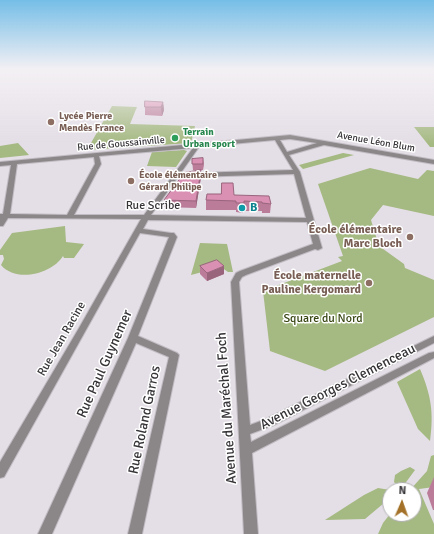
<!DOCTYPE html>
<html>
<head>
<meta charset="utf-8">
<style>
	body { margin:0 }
	#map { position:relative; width:434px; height:534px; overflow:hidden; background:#e4dee6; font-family:Signika,sans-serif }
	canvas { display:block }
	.north { position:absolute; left:382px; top:482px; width:40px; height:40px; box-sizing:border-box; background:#fff; border:1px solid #afaeaf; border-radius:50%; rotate:2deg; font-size:11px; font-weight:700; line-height:16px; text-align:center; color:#373438 }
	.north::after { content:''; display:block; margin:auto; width:14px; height:18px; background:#a37128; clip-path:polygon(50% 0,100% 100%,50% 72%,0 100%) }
</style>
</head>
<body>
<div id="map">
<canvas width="434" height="534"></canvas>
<div class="north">N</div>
</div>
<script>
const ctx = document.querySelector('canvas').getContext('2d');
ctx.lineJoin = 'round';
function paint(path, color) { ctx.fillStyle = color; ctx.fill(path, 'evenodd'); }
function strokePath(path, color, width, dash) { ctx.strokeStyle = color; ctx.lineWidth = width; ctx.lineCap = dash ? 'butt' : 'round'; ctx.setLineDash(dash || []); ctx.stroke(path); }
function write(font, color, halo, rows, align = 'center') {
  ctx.font = font + ' Signika,sans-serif'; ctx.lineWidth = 3; ctx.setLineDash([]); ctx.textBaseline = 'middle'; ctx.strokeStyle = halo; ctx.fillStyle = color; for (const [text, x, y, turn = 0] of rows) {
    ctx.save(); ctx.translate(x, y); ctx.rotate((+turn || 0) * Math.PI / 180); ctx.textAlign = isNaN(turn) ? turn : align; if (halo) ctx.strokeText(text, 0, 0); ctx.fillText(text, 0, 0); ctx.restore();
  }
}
const green = new Path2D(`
	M112,106L137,107L130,124L195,126L191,143L87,150Z
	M414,127H434V147H430Z
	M18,143L29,155L0,158V146Z
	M184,150L187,151L176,167L147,166L152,152Z
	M343,153L354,155L303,169L299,165Z
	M370,168L418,179L427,170L434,171V216L383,205L371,220L379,246L404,264L405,268L434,280V317L325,371L270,351L263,291L342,261L338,257L343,256L318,184Z
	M65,226L66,242L84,244L74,258H64L63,256C52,274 16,283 1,265L4,259L3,255H0V250L12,233Z
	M200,243L227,244L233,272H228L221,267L191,275Z
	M420,369C431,395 434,412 430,441L418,429L397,382Z
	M434,455V487L419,489L434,524V534H378L383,523L390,514H414V490H410L427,471L431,456Z
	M410,467L415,470L401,489L394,482L395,475L401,471Z
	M378,488L390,490V498L365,519L325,520L364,495Z`);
const minor = new Path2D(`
	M290,135L434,160V164L324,145L289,155L300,172L322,248L318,250L315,249L246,275L242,277L239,282L250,425L266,419L434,336V343L274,425L250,434L251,442L429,353L434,352V358L252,453L258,534H244L231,282L236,273L240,271L313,244L307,222L148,220L143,229L171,233H174L177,237L138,336L177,353L179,355L142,534H128L169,357L136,343L52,534H38L128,338L169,237L140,233L4,477L0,478V462L79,328L141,219L8,218L3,226H0V214H3L11,165L0,166V162ZM290,139L317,143L287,152L280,140ZM275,140L293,170L192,173L189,175L192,177L294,174L306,218L151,215L199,147ZM193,148L144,215H74L101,164L99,156ZM94,157L95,164L67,215L10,214L17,164Z`);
const wall = new Path2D(`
	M163,102L164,110L162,116L145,115V107Z
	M203,158L204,165L203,170H193L192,159Z
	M201,170V177L196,208L164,207V200Z
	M234,195L271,204L270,213H262V211H243V213L236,212V210H206V200Z
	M200,266L224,274L207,281L200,274Z
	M434,477V510H433L427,493Z`);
const shadedWall = new Path2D(`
	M163,102L164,110L162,116L161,107Z
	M201,170V177L196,208V201Z
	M224,266V274L207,281V273Z`);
const building = new Path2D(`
	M145,101L163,102L161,107H145Z
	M203,158V164H192V159Z
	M201,170L196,201L164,200L184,173Z
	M222,183H233L234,195L269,196L271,204L262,203V202L244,201V203H236V201L206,200L207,194H221Z
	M217,260L224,266L207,273L200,266Z`);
const markers = [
	[51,122,4,"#8d6e63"],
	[175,138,4,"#2e9e5b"],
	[131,181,4,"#8d6e63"],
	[242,208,4,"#0f9aa8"],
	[410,237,4,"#8d6e63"],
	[369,283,4,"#8d6e63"]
];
const farEducationnames = [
	["Lycée Pierre",59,116],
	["Mendès France",59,128],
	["École élémentaire",139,175],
	["Gérard Philipe",139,187]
];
const farLeisurenames = [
	["Terrain",183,132],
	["Urban sport",183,144]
];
const farStreetnames = [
	["Avenue Léon Blum",376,142,10],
	["Rue de Goussainville",121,144,-5]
];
const streetNames = [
	["Rue Scribe",153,206],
	["Rue Jean Racine",62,339,-60]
];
const cultureNames = [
	["B",250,208]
];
const educationNames = [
	["École élémentaire",402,230],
	["Marc Bloch",402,244],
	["École maternelle",361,276],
	["Pauline Kergomard",361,290]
];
const parkNames = [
	["Square du Nord",323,319]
];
const nearStreetnames = [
	["Rue Paul Guynemer",105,364,-66],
	["Avenue Georges Clemenceau",338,387,-27],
	["Avenue du Maréchal Foch",227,408,-94],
	["Rue Roland Garros",145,420,-78]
];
paint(green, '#a5b982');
strokePath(minor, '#c1bcc3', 2);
paint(minor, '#8b8788');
paint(wall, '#bb7c9a');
paint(shadedWall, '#99657d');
paint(building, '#da90b3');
strokePath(building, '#99657d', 1);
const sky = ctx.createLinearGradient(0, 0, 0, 144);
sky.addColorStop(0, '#75bee7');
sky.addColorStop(0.48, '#f3f0f4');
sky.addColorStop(1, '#f3f0f400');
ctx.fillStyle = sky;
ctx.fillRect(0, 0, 434, 144);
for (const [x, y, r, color] of markers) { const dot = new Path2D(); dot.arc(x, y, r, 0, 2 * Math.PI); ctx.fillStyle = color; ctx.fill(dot); strokePath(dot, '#fff', 1.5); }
write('bold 10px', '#785e54', '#fff', farEducationnames, 'left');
write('bold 10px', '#27864d', '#fff', farLeisurenames, 'left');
write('10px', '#373438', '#fff', farStreetnames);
write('12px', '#373438', '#fff', streetNames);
write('bold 12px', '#0d838f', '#fff', cultureNames, 'left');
write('bold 12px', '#785e54', '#fff', educationNames, 'right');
write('12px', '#364511', '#fff', parkNames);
write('14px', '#373438', '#fff', nearStreetnames);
</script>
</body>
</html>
